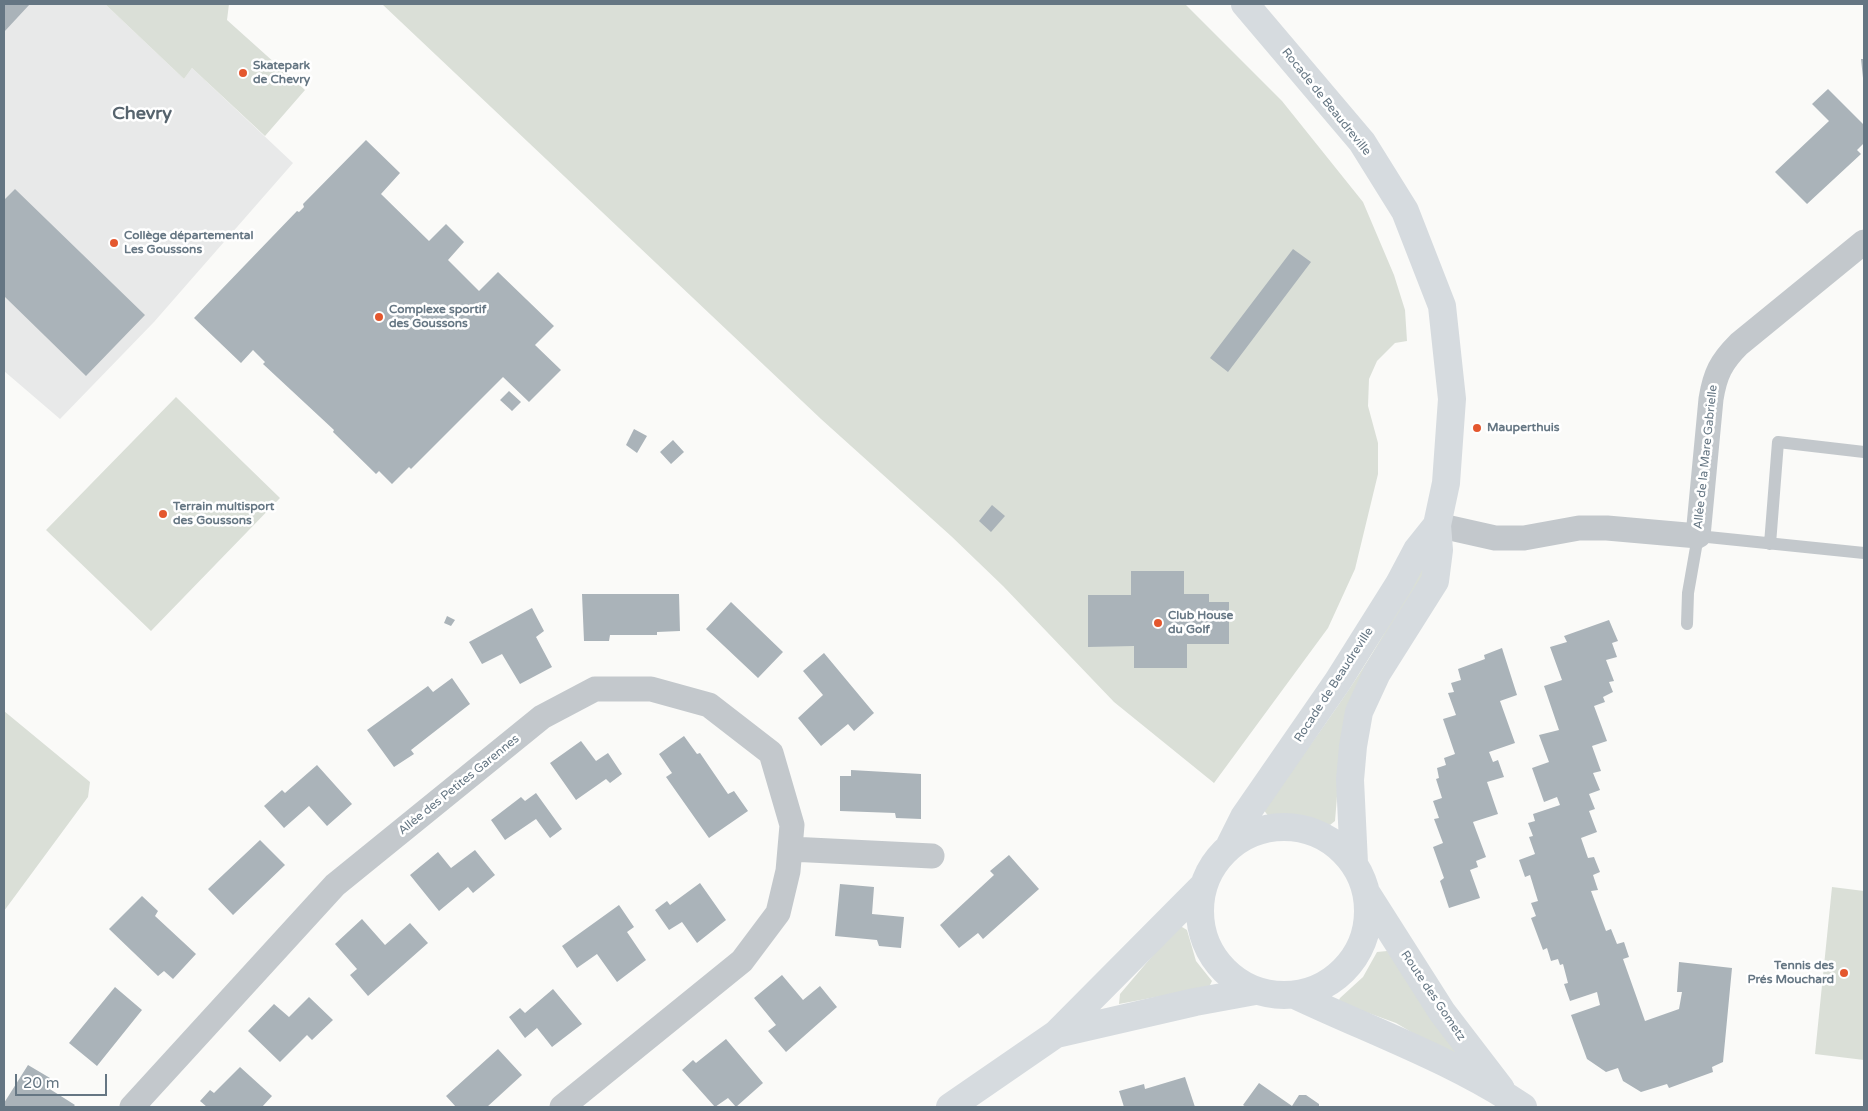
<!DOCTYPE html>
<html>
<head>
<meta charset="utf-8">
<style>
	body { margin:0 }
	#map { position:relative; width:1868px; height:1111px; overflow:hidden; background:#fafaf8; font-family:"Varela Round",sans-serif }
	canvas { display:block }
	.frame { position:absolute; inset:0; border:5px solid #657683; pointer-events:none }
	.scale { position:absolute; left:15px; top:1074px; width:92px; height:22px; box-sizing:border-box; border:2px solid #657683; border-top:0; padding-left:6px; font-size:15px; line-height:18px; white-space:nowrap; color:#657683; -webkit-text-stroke:4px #fff; paint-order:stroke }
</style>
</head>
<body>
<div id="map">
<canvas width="1868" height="1111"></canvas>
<div class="frame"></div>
<div class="scale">20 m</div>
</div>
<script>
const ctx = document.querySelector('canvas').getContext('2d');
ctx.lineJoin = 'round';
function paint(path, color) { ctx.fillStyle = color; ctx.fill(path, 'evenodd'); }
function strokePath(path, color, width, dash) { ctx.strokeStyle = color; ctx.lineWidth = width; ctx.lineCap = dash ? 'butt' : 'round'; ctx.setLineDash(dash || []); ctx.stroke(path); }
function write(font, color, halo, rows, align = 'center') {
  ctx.font = font + ' "Varela Round",sans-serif'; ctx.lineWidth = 5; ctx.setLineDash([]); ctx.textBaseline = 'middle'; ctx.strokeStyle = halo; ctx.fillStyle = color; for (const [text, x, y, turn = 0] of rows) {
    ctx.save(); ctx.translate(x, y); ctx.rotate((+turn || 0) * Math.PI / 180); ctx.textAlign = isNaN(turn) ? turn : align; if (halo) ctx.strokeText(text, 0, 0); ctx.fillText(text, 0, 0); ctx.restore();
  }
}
const built = new Path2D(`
	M4,4H105L184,79L192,68L293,163L154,322L60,419L4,371Z`);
const green = new Path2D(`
	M105,4H229L227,20L305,90L265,136L192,68L184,79Z
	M382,4H1185L1282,101L1363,202L1394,275L1405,310L1407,341L1395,343L1377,361L1369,379L1368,406L1378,443V474L1355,569L1328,628L1214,783L1114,702L1003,586L951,536L821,419Z
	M176,397L280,498L151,631L46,530Z
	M1424,555L1426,577L1342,736L1335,821L1330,825L1297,816L1269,817L1263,809C1323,728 1384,648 1424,555Z
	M4,711L90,782L88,797L4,911Z
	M1832,887L1864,891V1060L1815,1054Z
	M1177,927H1182L1187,930L1196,961L1212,981L1209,987L1119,1004L1120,994Z
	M1387,951L1462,1054L1458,1060L1396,1023L1338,1002L1340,998L1363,977L1377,952Z`);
const building = new Path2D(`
	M4,4H30L4,32Z
	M1861,59H1864V78H1863Z
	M1828,89L1864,125V143L1857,150L1861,154L1807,204L1775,172L1829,121L1812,104Z
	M366,140L400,173L381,194L429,241L446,224L464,242L448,260L479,291L498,272L554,326L535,345L561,370L529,402L503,377L411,469L409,467L392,484L379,471L376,474L333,432L334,430L263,364L265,362L253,350L241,363L194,318L297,211L299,212L304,207L303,204Z
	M15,189L145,315L86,376L4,296V200Z
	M1293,249L1311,262L1228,372L1210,358Z
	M509,391L521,402L512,411L500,400Z
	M634,429L647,436L637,453L626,445Z
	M673,440L684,452L671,464L660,452Z
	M992,505L1005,516L991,532L979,521Z
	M1131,571H1184V594H1209V602H1229V644H1187V668H1134V646L1088,647V595H1131Z
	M582,594H679L680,631L657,632V635H610L609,641H584Z
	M731,602L783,652L758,678L706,629Z
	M532,608L544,631L536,637L552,667L520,684L502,654L482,664L469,642Z
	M447,616L455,620L451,626L444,623Z
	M1609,620L1618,641L1612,643L1617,657L1606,660L1614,681L1609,682L1613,692L1603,697L1605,702L1594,706L1607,741L1592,746L1601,771L1593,773L1600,790L1589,794L1595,809L1589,811L1597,832L1581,838L1588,858L1594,857L1600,872L1593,875L1598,890L1591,891L1606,931L1611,929L1617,944L1624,942L1629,957L1623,959L1645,1021L1679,1009L1682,992H1677L1679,962L1732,968L1723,1062L1712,1067L1713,1072L1669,1088L1667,1084L1641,1092L1623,1081L1618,1068L1606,1072L1587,1059L1571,1015L1600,1005L1597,992L1570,1001L1564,984L1568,983L1563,964L1560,965L1558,959L1551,961L1547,948L1543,950L1531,918L1536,916L1531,903L1538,901L1530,875L1525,877L1519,860L1535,854L1529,837L1533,836L1528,823L1535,821L1533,814L1560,805L1557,797L1544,802L1532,768L1549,762L1539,735L1559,730L1544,686L1562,680L1550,647L1567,642L1564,636Z
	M1502,648L1517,695L1500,701L1515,743L1489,752L1493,762L1498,760L1504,777L1487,782L1498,814L1473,822L1486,857L1476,861L1478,867L1470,870L1480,898L1449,908L1440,881L1444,878L1433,847L1443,843L1434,819L1439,818L1433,801L1442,798L1436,779L1439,778L1437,768L1446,765L1444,758L1455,754L1443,719L1456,715L1448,693L1454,692L1451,683L1461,680L1458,669L1485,659L1484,655Z
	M824,653L874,713L854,731L848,724L821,746L798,718L823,695L803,671Z
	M452,678L470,704L411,750L414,754L394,767L367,730L428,686L433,692Z
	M684,736L697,754L700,753L728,794L734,791L748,811L709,838L666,777L672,773L659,754Z
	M581,741L596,761L608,753L622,774L610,783L606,779L576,800L550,763Z
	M317,765L352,804L327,826L309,806L284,828L264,806L282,790L285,793Z
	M851,770L921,774V819L896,818L895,813L840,811V776H851Z
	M536,793L562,829L550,838L536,819L505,840L491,820L521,797L525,801Z
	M260,840L285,865L233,915L208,889Z
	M475,850L495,875L473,893L468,887L439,911L410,875L438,852L451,868Z
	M1009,855L1039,889L983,939L978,933L959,948L940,925L994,875L990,871Z
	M700,883L726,920L697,943L682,922L669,930L655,910L667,901L670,905Z
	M840,884L874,887L872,914L904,917L901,948L879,946L877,940L835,936Z
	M142,896L158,911L155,916L196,954L173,979L164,971L158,976L109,929Z
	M619,905L634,927L627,932L646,960L617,982L597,954L577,968L562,946Z
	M362,919L385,945L410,923L428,943L368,996L350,975L357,969L335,944Z
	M782,975L803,1000L820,986L837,1007L786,1052L768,1031L776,1025L754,998Z
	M115,987L142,1010L97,1066L69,1043Z
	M553,989L582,1024L552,1047L537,1028L525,1038L509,1017L520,1008L525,1013Z
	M309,997L333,1020L312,1040L307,1035L280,1062L248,1031L274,1004L289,1017Z
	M726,1039L763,1083L736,1107L728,1098L715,1107L682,1070L693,1060L696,1063Z
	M498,1049L522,1075L487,1107H456L446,1096Z
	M28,1065L50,1078L45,1086L75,1105L73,1107H4V1103Z
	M240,1067L272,1096L262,1107H207L200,1101L210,1090L214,1093Z
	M1185,1077L1195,1107H1124L1119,1091L1144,1084L1145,1089Z
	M1259,1083L1292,1106L1299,1095H1306L1319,1104V1107H1246L1243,1105Z`);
const lane = new Path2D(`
	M1770,544L1778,442L1864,452
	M1687,624L1688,593L1698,536L1864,553`);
const street = new Path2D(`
	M1437,525L1495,538H1524L1579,528H1607L1698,536L1711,399C1715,374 1721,362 1739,344L1864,242
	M790,849L932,856
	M132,1107L335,885L542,717L595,689H651L709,705L771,753L792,825L788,871L778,913L742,961L562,1107`);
const secondary = new Path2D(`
	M1245,4L1362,142L1405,211L1442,306L1452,399L1446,483L1437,525L1439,550L1435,581L1377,673L1359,712L1353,746L1350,780L1354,863
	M1200 911a84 84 0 1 1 168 0a84 84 0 1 1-168 0Z
	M1230,845L1244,817L1338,681L1399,584L1417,550L1437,525
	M1367,894L1442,1012L1501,1089
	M1295,995C1371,1031 1453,1060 1523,1107
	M1056,1034L1195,1002L1255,991
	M950,1107L1056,1034L1202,887`);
const markers = [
	[243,73,5,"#e4572e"],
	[114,243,5,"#e4572e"],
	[379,317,5,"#e4572e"],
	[1477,428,5,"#e4572e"],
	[163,514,5,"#e4572e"],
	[1158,623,5,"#e4572e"],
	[1844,973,5,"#e4572e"]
];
const poiNames = [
	["Skatepark",253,66],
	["de Chevry",253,80],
	["Collège départemental",124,236],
	["Les Goussons",124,250],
	["Complexe sportif",389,310],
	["des Goussons",389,324],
	["Mauperthuis",1487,428],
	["Terrain multisport",173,507],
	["des Goussons",173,521],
	["Club House",1168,616],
	["du Golf",1168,630],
	["Tennis des",1834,966,"right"],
	["Prés Mouchard",1834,980,"right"]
];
const streetNames = [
	["Rocade de Beaudreville",1326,102,51],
	["Allée de la Mare Gabrielle",1706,457,-84],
	["Rocade de Beaudreville",1334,685,-57],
	["Allée des Petites Garennes",459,785,-39],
	["Route des Gometz",1433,996,56]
];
const districtNames = [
	["Chevry",142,114]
];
paint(built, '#e8e9e9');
paint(green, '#dadfd7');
paint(building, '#aab3b9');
strokePath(lane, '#c3c8cc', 12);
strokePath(street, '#c3c8cc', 25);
strokePath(secondary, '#d6dbdf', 28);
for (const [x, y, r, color] of markers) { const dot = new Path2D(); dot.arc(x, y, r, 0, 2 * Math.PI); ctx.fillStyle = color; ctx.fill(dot); strokePath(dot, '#fff', 2); }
write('bold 12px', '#657683', '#fff', poiNames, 'left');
write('12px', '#657683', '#fff', streetNames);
write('bold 18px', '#57646e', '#fff', districtNames);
</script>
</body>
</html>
